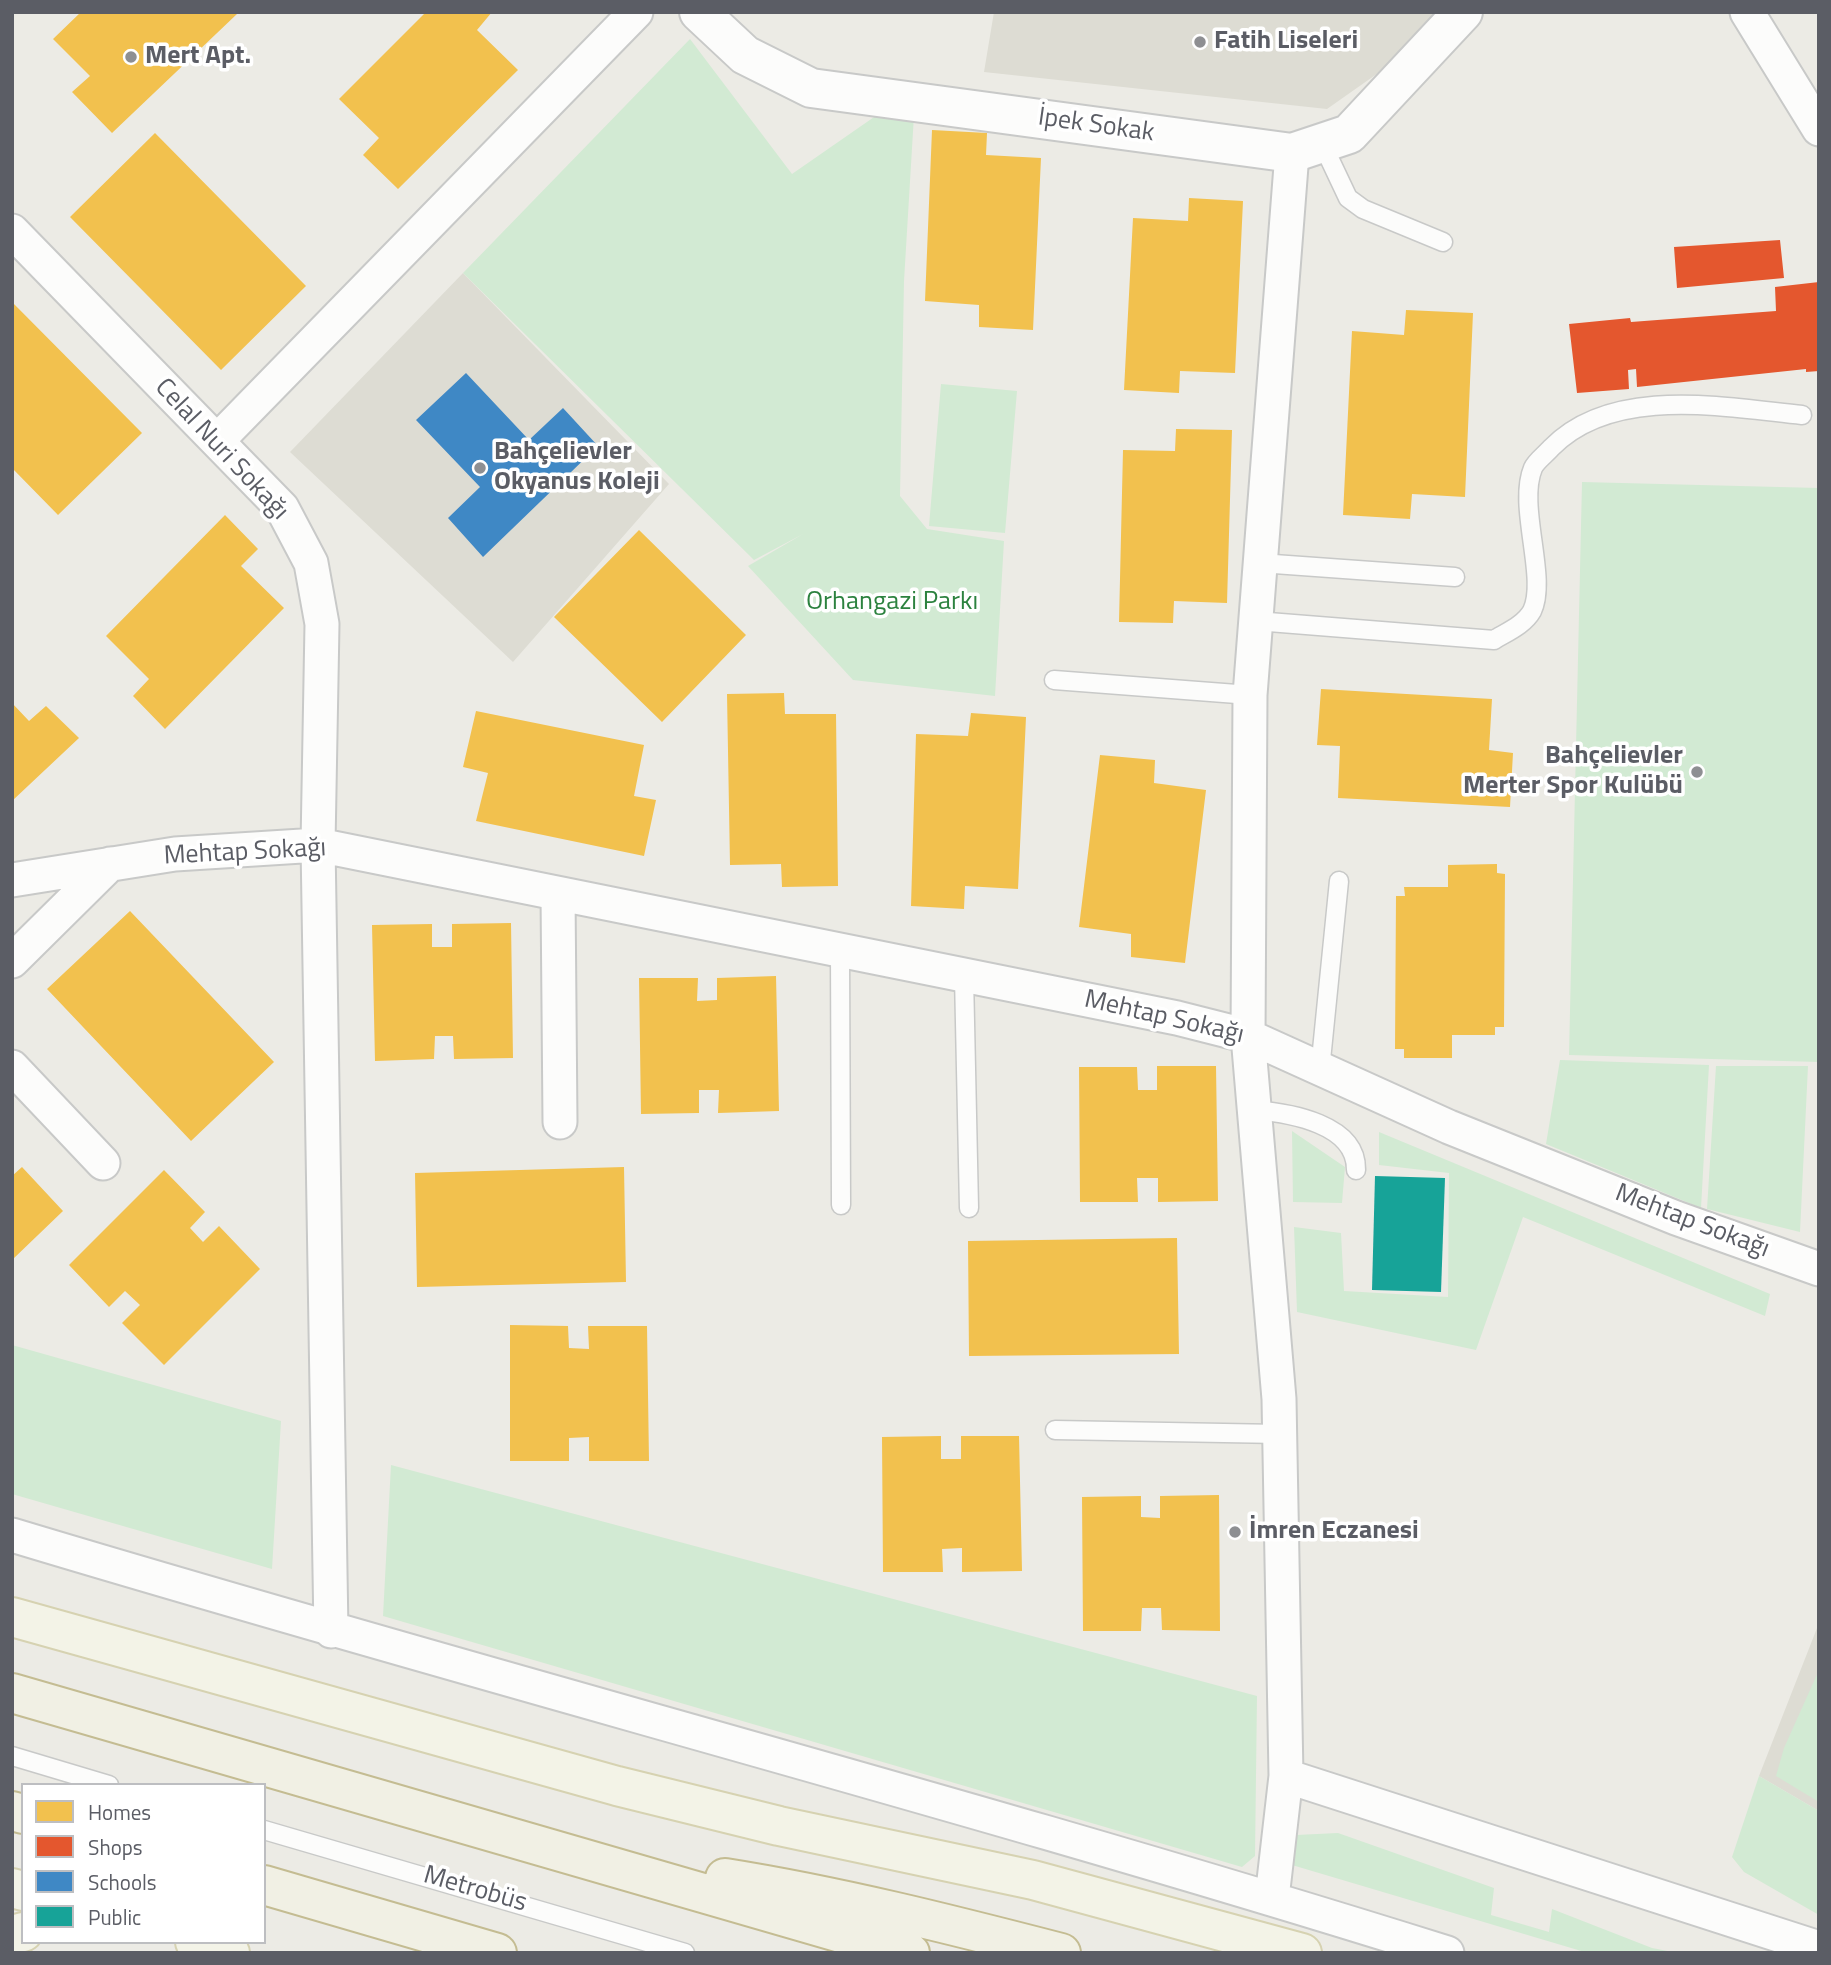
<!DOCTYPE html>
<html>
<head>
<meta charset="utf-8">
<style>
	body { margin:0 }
	#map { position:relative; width:1831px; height:1965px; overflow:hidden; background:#ecebe5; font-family:"Titillium Web",sans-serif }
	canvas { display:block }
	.frame { position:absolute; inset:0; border:14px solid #5b5d65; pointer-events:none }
	.legend { position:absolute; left:21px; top:1783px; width:245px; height:161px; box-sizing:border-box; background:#fff; border:2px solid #bdbec1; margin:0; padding:9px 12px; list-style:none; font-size:21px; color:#5b5d65 }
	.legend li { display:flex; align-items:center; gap:14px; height:35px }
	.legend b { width:35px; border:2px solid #bdbec1 }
</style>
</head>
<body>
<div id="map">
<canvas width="1831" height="1965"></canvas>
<div class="frame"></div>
<ul class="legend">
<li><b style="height:19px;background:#f2c14e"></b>Homes</li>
<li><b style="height:19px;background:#e4572e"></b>Shops</li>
<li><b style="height:19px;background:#3f88c5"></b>Schools</li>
<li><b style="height:19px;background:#17a398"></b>Public</li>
</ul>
</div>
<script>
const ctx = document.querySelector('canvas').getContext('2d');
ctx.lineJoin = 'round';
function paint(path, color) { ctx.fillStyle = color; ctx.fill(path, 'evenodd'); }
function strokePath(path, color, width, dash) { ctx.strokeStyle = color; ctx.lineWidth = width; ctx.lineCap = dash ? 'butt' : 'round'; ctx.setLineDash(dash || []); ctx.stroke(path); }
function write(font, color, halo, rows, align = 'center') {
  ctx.font = font + ' "Titillium Web",sans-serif'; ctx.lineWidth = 7; ctx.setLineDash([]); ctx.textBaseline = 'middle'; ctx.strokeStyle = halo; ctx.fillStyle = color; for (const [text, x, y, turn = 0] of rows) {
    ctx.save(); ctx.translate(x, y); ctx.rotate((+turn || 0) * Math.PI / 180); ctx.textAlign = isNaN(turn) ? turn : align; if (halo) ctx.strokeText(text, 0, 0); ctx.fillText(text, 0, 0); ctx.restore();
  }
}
const education = new Path2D(`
	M994,12H1439L1381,71L1327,109L984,72Z
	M463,273L669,484L513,662L290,452Z
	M1819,1623V1811L1759,1776Z`);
const green = new Path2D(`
	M690,39L792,174L877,115H914L904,281L900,496L927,529L1004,541L995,696L853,680L748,566L803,534L754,560L463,273Z
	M941,384L1017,391L1005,533L929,526Z
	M1582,482L1819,488V1062L1569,1055Z
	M1560,1060L1709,1065L1701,1208L1546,1144Z
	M1716,1066H1808L1800,1232L1707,1209Z
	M1292,1131L1345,1167L1342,1203L1293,1202Z
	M1379,1132L1770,1294L1765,1316L1523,1217L1476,1350L1297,1312L1294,1227L1341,1233L1344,1291L1448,1297L1449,1173L1379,1165Z
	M12,1345L281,1421L272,1569L12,1494Z
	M391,1465L1257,1696L1255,1856L1242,1867L383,1616Z
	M1819,1670V1802L1776,1776L1784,1748Z
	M1759,1776L1819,1811V1915L1744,1872L1732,1857Z
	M1338,1833L1494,1888L1491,1915L1549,1932L1552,1909L1652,1948L1678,1953H1588L1292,1865L1288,1841L1296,1835Z`);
const homes = new Path2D(`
	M81,12H235L237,14L112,133L72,92L90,76L53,39Z
	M426,12H492L477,30L518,70L398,189L363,155L379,138L339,99Z
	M932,130L987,133L986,155L1041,158L1033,330L979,327V305L925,301Z
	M155,133L306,286L221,370L70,217Z
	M1189,198L1243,201L1235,373L1180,371L1179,393L1124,390L1133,218L1188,221Z
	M12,302L142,433L58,515L12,468Z
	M1406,310L1473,313L1465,497L1412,494L1410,519L1343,515L1352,331L1404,335Z
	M1176,429L1232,430L1227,603L1174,601L1173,623L1119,622L1123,450L1175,451Z
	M225,515L258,549L241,566L284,608L165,729L133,696L149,679L106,636Z
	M639,530L746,635L662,722L554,617Z
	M1321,689L1492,699L1489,750L1513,753L1510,807L1338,798L1340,746L1317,745Z
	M784,693L785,714H836L838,886L782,887L781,864L730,865L727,694Z
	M12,703L29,721L46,706L79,738L12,801Z
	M476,711L644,745L634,796L656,800L644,856L476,821L488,773L463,767Z
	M971,713L1026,717L1018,889L965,886L964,909L911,906L916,734L968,736Z
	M1100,755L1155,760L1154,783L1206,790L1185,963L1131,957V934L1079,927Z
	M1497,864V873L1505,874L1504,1027H1495V1035H1452V1058H1404V1049H1395L1396,896H1405L1404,887H1448V865Z
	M130,911L274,1062L191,1141L47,989Z
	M511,923L513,1058L454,1059L453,1036H435L434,1059L375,1061L372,925L432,924V947H452V924Z
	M776,976L779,1111L718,1113L719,1090H699V1113L641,1114L639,978H698L697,1001L717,1000V978Z
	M1157,1066H1216L1218,1201L1158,1202V1178H1137L1138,1202H1080L1079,1067H1137L1138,1090H1157Z
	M22,1167L63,1211L12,1260V1176Z
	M624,1167L626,1282L417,1287L415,1173Z
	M164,1170L205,1212L190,1228L203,1242L219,1226L260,1269L164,1365L122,1323L140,1305L125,1291L109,1307L69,1265Z
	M1177,1238L1179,1354L969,1356L968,1241Z
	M510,1325L568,1326L569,1348L589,1349L588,1326H647L649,1461H589V1437L569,1438V1461H510Z
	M941,1436V1459H961V1436H1019L1022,1571L962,1572V1548L942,1549L943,1572H883L882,1437Z
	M1219,1495L1220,1631L1162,1630L1161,1608H1142L1141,1631H1083L1082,1497L1141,1496V1517L1160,1518V1496Z`);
const shops = new Path2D(`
	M1780,240L1784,278L1677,288L1674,247Z
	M1819,282V371L1806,372V369L1637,387L1636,369L1628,370L1629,389L1577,393L1569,324L1630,318L1631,322L1776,311L1775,287Z`);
const schools = new Path2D(`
	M466,373L529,440L563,408L598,446L483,557L448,518L480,487L416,420Z`);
const public = new Path2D(`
	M1375,1176L1445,1178L1441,1292L1372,1290Z`);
const service = new Path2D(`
	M1322,143L1348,198L1363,209L1443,242
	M1260,563L1455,577
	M1256,621L1494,640C1507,632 1524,625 1532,611C1548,578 1517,506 1533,468C1536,461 1546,454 1551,448C1612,385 1724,407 1802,415
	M1054,680L1250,695
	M840,951L841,1205
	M964,976L969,1208
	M1320,1070L1339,881
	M1254,1110C1290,1113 1357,1124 1356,1170
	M1055,1430L1280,1434
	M12,1756L109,1785
	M264,1830L685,1953`);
const minor = new Path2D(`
	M1747,12L1819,129
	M12,231L282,508L311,563L322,624L318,845L331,1631
	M217,441L636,12
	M12,880L175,854L318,845L1177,1018L1248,1036L1449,1127L1676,1218L1819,1269
	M558,894L560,1122
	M12,961L110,864
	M12,1067L103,1163
	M12,1535C489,1679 972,1804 1447,1953
	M1286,1776L1819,1948
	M1272,1898L1286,1776L1279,1399L1248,1036L1250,695L1292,153`);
const tertiary = new Path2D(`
	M699,12L745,55L811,88L1292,153L1349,134L1463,12`);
const primary = new Path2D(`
	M12,1617L617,1786L779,1826L1033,1880L1302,1953
	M12,1888L23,1891
	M12,1935L23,1932
	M195,1942L230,1953`);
const trunk = new Path2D(`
	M12,1693L910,1953
	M12,1811L23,1814
	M725,1878C838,1896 949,1924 1061,1953
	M264,1885L497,1953`);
const markers = [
	[1200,42,7,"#8e8f92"],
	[131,57,7,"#8e8f92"],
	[480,468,7,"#8e8f92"],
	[1697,772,7,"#8e8f92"],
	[1235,1532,7,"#8e8f92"]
];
const poiNames = [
	["Fatih Liseleri",1214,42],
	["Mert Apt.",145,57],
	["Bahçelievler",494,453],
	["Okyanus Koleji",494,483],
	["Bahçelievler",1683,757,"right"],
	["Merter Spor Kulübü",1683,787,"right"],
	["İmren Eczanesi",1249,1532]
];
const streetNames = [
	["İpek Sokak",1096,126,8],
	["Celal Nuri Sokağı",221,450,47],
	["Mehtap Sokağı",245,853,-3],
	["Mehtap Sokağı",1164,1018,13],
	["Mehtap Sokağı",1692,1222,21],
	["Metrobüs",475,1890,16]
];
const parkNames = [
	["Orhangazi Parkı",892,603]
];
paint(education, '#dddcd3');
paint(green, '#d2ead3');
paint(homes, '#f2c14e');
paint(shops, '#e4572e');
paint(schools, '#3f88c5');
paint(public, '#17a398');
strokePath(service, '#c8c9c8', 21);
strokePath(minor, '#c8c9c8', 37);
strokePath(tertiary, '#c8c9c8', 42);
strokePath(primary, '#d6d2b1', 42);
strokePath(trunk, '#c4bc92', 42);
strokePath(service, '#fcfcfb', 18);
strokePath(minor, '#fcfcfb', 33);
strokePath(tertiary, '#fcfcfb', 38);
strokePath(primary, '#f3f3e7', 38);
strokePath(trunk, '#f1f0e4', 38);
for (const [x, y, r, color] of markers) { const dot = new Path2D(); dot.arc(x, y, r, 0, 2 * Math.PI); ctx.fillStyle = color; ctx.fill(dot); strokePath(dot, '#fff', 2.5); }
write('bold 26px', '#5b5d65', '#fff', poiNames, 'left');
write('26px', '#5b5d65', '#fff', streetNames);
write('26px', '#2c823f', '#fff', parkNames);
</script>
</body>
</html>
